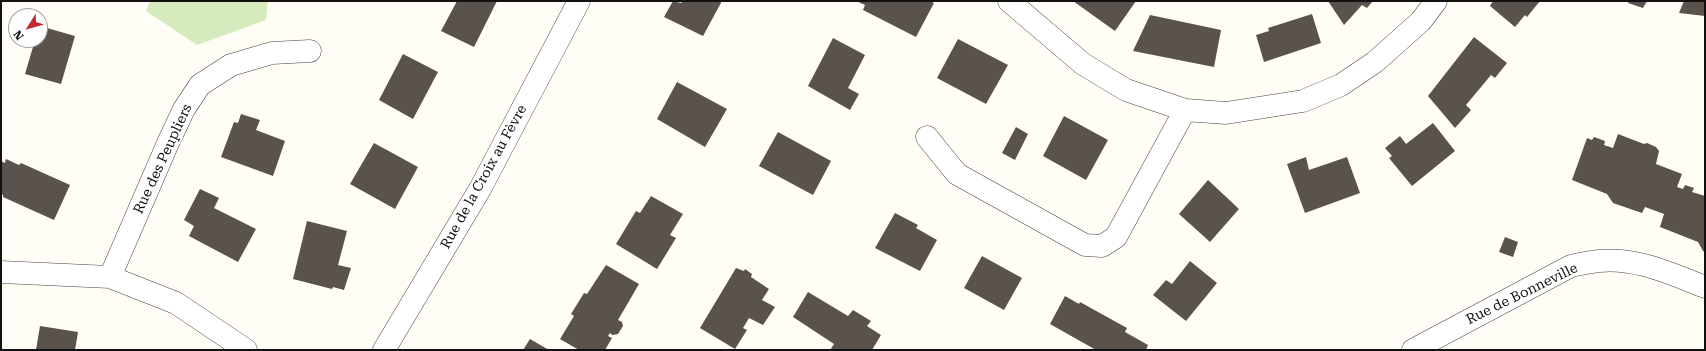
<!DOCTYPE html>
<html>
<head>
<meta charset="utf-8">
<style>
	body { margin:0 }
	#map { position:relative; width:1706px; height:351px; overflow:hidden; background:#fffdf5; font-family:"Roboto Serif",serif }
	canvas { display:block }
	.frame { position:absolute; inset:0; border:2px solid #111; pointer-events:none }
	.north { position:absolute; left:8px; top:8px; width:40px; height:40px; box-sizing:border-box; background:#fff; border:1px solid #a0a0a0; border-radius:50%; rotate:233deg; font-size:11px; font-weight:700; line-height:16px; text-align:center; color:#111 }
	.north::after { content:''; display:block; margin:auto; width:14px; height:18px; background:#c4262e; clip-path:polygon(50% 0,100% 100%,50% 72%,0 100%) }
</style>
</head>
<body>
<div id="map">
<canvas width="1706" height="351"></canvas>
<div class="frame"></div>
<div class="north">N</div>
</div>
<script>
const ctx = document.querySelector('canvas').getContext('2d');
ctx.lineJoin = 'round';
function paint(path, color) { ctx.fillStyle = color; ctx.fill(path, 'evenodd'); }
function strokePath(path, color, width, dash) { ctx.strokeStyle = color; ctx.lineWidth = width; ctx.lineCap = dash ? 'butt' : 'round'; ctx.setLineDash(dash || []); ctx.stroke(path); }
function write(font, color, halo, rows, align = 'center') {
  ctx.font = font + ' "Roboto Serif",serif'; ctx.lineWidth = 4; ctx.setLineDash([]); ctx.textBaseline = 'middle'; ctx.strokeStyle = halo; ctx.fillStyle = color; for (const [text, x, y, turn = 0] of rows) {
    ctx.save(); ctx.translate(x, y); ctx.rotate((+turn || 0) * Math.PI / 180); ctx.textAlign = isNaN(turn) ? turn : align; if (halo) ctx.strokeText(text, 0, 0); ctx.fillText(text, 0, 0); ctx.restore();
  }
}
const green = new Path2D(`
	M150,1H268L266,20L197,45L146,11Z`);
const building = new Path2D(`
	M457,1H497L474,47L441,31Z
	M673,1L681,3L683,1H722L703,36L664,17Z
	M856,1H930L934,3L916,37L863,10L865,5Z
	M1073,1H1136L1115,31Z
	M1328,1H1373L1367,8L1362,5L1344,25Z
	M1493,1H1540L1527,17L1525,15L1515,27L1490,6Z
	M1629,1H1647L1643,8L1628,3Z
	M1684,1H1705V16L1679,13Z
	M1312,14L1321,43L1264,62L1256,35L1269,31L1268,28Z
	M1150,15L1221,30L1214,67L1133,51Z
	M40,26L75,36L61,84L25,74L35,40H40Z
	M1474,37L1507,63L1495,78L1491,75L1466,105L1471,110L1455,128L1428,96Z
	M833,38L865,55L848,88L859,94L850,110L808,86Z
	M958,39L1008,65L986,104L937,78Z
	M403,54L438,72L413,119L379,100Z
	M677,82L727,109L705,147L657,119Z
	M241,114L260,120L256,130L285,141L273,176L221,157L234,122L238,123Z
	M1064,116L1108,140L1086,180L1043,156Z
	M1433,123L1455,151L1412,186L1389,158L1392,156L1385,148L1400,136L1406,144Z
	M1016,127L1028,134L1015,160L1002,153Z
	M778,132L831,161L813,195L759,166Z
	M1618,134L1644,144L1647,143L1656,147L1659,151L1656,164L1682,174L1677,187L1683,189L1685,185L1694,188L1692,192L1705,196V252L1703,251L1698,242L1660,227L1664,214L1645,207L1642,213L1613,203L1607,194L1572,180L1587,138L1592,140L1594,137L1605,141L1604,145L1613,148Z
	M374,143L418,167L395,209L350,184Z
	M1306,157L1309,170L1347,157L1360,193L1305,213L1287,164Z
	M6,159L19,165L21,163L70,185L54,220L3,197V195L1,194V161L5,163Z
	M1208,180L1239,209L1210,242L1179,214Z
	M200,189L219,198L214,208L256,229L238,262L189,236L194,226L184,220Z
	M651,196L683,214L670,235L676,238L657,269L616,244L636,211L640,213Z
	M895,213L918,225L916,228L937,240L920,271L875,248Z
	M307,221L347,231L338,265L351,268L344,290L333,287L332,289L293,279Z
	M1505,237L1518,242L1513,257L1499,252Z
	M982,256L1022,278L1004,310L964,288Z
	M1190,261L1217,283L1186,321L1153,295L1166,280L1172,284Z
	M606,265L639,284L618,320L622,322L623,326L618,334L612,335L610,333L608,336L612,338L605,350H579L560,339L574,316L571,314L584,293L587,294Z
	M736,268L744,271L745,269L752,274L751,277L769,289L762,300L775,307L763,325L749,318L743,328L747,330L735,349L700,328Z
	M808,292L848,316L853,310L871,321L867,326L881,335L872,350H830L834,344L793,317Z
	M1065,296L1079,304L1080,302L1127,328L1125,332L1148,345L1146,350H1096L1050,324Z
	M40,326L78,332L75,350H36Z
	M530,339L549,350H523Z`);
const minor = new Path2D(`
	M1009,1L1083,64L1126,90L1185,110L1226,113L1303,101L1341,85L1375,62L1421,21L1436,1
	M927,137L957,174L1085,245L1102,246L1116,237L1185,110
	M1,272L110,277L176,303L246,350
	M110,277L168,143L184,109L200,85L231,65L272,53L310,51
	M384,350L480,189L579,1
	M1413,350L1571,266C1580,264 1589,262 1599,261C1636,257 1671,274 1705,287`);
const streetNames = [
	["Rue des Peupliers",163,159,-65],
	["Rue de la Croix au Fèvre",484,177,-61],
	["Rue de Bonneville",1522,294,-26]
];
paint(green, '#d5ebbd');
paint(building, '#5a524d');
strokePath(minor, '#444', 23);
strokePath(minor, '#fff', 22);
write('14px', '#111', '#fff', streetNames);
</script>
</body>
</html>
